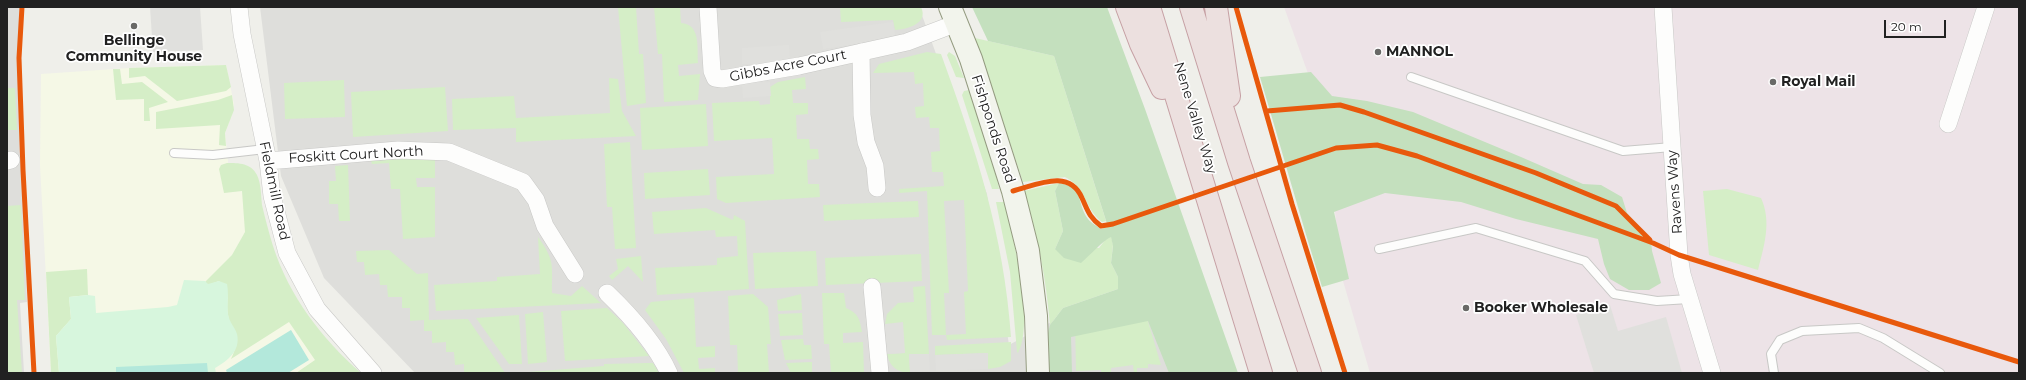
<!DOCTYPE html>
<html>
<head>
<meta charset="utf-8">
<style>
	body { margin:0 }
	#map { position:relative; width:2026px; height:380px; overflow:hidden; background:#efefea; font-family:Montserrat,sans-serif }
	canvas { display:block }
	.frame { position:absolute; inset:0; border:8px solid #212121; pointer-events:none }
	.scale { position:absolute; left:1884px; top:20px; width:62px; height:18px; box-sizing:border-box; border:2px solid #212121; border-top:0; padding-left:5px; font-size:12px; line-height:14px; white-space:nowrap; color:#212121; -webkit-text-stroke:3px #fff; paint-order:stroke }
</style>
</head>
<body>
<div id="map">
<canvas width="2026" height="380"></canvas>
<div class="frame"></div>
<div class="scale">20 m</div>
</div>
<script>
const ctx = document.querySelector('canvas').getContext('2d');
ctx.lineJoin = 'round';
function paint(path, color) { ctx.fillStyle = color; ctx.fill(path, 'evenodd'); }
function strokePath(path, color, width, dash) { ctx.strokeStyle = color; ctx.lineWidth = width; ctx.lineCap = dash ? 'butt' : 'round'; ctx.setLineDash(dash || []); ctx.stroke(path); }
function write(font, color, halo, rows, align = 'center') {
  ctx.font = font + ' Montserrat,sans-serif'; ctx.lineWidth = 3.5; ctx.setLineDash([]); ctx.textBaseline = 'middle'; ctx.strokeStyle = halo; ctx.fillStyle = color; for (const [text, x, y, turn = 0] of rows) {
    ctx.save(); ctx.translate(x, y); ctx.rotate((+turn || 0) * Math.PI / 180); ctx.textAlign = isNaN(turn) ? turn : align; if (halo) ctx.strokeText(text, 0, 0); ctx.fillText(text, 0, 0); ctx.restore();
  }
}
const residential = new Path2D(`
	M7,7H24L19,41L27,302L20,303L24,373H7Z
	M260,7H919L987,194L1009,345L1073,310L1152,305L1183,373H415L324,278L281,176Z`);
const industrial = new Path2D(`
	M1284,7H2019V373H1370L1341,274L1327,126Z`);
const education = new Path2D(`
	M226,65L234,104L232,115L225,133L229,171L248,188L280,283L350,373H51L40,165L41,74L129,68Z`);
const grass = new Path2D(`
	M618,7H636L639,54H643L646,103L627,106Z
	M654,7H680L681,23C701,24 697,48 698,63L678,65L679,76L700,74L698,100L664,102L662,54H658Z
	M840,7H921C929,24 907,29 895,30L893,20L841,22Z
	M975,38L1054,56L1106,221L1102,222C1083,207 1088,189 1065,177L1023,182Z
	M927,52L941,54C976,150 1004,235 1011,337L947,340L946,335H932L927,191L899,193V189L944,186L943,172H932L931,152L940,151L939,128H930L929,117L916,118L915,107L924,106L923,83L915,84L914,72L873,73L879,64ZM964,200L968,291L964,292L966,334L946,335L944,293H949L944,201Z
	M949,52L955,56L964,78L956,77L947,55Z
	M226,65L231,87L226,91L177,101L145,76L129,78V68Z
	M113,69H120L122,84L142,82L168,102L149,108L150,121H144V99L116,100Z
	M805,77L806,89L792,90L793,103H808V114L796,115L797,139H809L810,149H818L819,159L807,160L808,184H819L820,197L726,203L717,199L716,177L774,174L772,138L714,141L712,103L759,101L760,105L770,104V87L778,82Z
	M609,78L618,79L622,111L636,136L516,142V128L453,130L452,99L514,96L516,118L610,113Z
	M344,80L345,117L285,119L284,83Z
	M445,87L448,131L353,137L351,92Z
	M7,88H15L17,130H7Z
	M969,90L995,169L999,189H992L962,95L964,91Z
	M232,95L234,110L225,133L226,146L219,145L220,125L156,129V112L218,100Z
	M706,104L708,146L642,150L640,108Z
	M630,142L636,248L615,249L612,207H607L604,144Z
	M422,158L435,159V178H416L417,187H435V237L403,239L400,189H391L389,163L372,164L371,161Z
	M227,163C239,163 251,163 257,175C261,183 261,195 262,205C265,218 269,233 273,246C289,296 322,339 361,373H296L315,360L289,322L231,359C243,334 232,337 228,315C225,295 233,300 219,281L208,285L205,282L232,255L245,232L242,191L224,193L219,169L221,165Z
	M348,165L350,221H339L338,204H329V181H336L335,166Z
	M708,169L710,195L645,199L644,173Z
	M1059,183L1055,191L1063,231L1055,249L1099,248L1106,239L1111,236L1113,245L1111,263L1118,277V289L1063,308L1050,325C1046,279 1038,235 1024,191Z
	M1727,189L1761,198C1772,222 1764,246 1758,270L1709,255L1703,191Z
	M918,201L919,217L824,221L823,205Z
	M996,202H1004C1013,236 1035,323 1018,353L1017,352L1010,272Z
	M21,205L25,300H17L22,373H7V206Z
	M706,208L733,220L734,215L745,221L749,289L657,295L655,268L717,265V258L738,256L737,236L716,237L715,230L654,234L652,212Z
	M538,237C555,261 552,264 552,293L571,296L582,286L601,303L436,311L434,285L497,281V277L540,274Z
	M389,250L417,274L428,273L429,320L468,319L505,373H464V364L455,365L454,352H446V342L432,343V331H424V320L410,321V308H402V297H388L387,285H380L379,274L365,275L364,262H357L356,251Z
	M816,251L818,286L755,289L753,253Z
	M921,254L922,281L826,285L825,258Z
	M641,256L643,282L628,266L612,280L609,276L618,269L616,259Z
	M87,269L88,295L69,297L71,319L56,336L59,373H51L46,272Z
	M925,286L929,354H909L910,372C897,374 889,365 887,354L905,353L885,324L887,314L898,303L914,302L913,287Z
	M844,293L846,308C858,313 860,319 862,332L843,333V343L863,342L864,373H831L829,344H824L822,293Z
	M753,294L768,307L771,344H767L769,373H738L737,345H730L728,296Z
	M801,294L802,310L778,311L777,300Z
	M694,298L696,347L715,346V357L698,358L699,369L715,368V373H684L666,339L645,310L651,302Z
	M607,308L623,323L649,356L565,361L561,311Z
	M543,312L547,362L528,364L525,314Z
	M802,313L803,335L780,336L778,314Z
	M519,315L522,364H509L476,318Z
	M1146,315L1161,365L1148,364V368H1137V373H1134L1133,365L1111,368V373H1101V370L1076,371L1075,320Z
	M803,339L804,345H811L812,359L785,360L781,340Z
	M1011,342V361L1000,367L988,369V353L935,355V346Z
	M812,362V373H791L786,363Z
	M648,363H653L659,373H516L604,366V364Z`);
const forest = new Path2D(`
	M972,7H1107L1145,109L1238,373H1169L1148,321L1071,337L1072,373H1046V341L1050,325L1063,308L1118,289V277L1111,263L1113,246L1111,237C1106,238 1088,257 1081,263L1064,258L1055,249L1063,231L1055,191L1059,183C1085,187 1076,203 1088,219C1091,223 1097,226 1101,229L1108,227L1054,56L988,41Z
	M1311,72L1332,96L1367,101L1413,112L1521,157L1583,184L1601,185L1622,197L1627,213L1651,239L1652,251L1661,283L1649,290H1629L1610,279L1604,264L1598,239L1516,219L1461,202L1385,193L1334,212L1349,279L1322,287C1300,217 1281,147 1260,77Z`);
const park = new Path2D(`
	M184,280L205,281L208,284L219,281L227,284C229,294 227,304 228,314C229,322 235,327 237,334C241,351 227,361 215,368L216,373H59L56,336L71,319L69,297L88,295L95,296L96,313L168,307L177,305Z`);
const pitch = new Path2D(`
	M291,330L309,360L288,373H227L226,370Z
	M207,363L208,373H116V367Z`);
const parking = new Path2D(`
	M150,7H200L203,50L153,52Z
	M893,22L896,38L823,49L820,32Z
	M789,45L790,60L766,64H742V48Z
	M770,82L771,96L743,98L742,83Z
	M1610,305L1618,331L1666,317L1682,373H1594L1576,315Z
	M903,322L905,353L887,354L885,324Z
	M988,353V369L936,371L935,355Z
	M909,354H929L930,371L910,372Z`);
const lane = new Path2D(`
	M1411,77L1623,151L1672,147
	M174,153L213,155L265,149
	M1379,249L1476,228L1585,261L1614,294L1657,301L1689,299
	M1774,373L1771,354L1780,340L1802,331L1859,328L1883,338L1940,373`);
const street = new Path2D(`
	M239,7L242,34L268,161L272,196L287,253L317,309L373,373
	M708,7L712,71L715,78L722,79L799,66L907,42L957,23
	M1663,7L1679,255L1682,274L1712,373
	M861,52L862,115L866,142L875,166L877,188
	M1948,124L1986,7
	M7,161L11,160
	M268,161L398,150L449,152L523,182L536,200L545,226L575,274
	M872,287L880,373
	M607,293C631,316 655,343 669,373`);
const secondary = new Path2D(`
	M950,7L971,59L1013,191L1028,251L1036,316L1038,373`);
const highway = new Path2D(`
	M1127,7L1141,44L1162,88
	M1149,7L1261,373
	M1191,7L1239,162L1310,373
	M1216,7L1229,96`);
const cycleway = new Path2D(`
	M22,7L19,58L23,170L34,373
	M1236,7L1292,204L1345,373
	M1267,111L1340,105L1364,112L1536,173L1616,206L1650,240
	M1013,191C1037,185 1069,168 1082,198C1088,211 1089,217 1101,226L1113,224L1336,148L1377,145L1417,156L1653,243L1679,255L2019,362`);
const markers = [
	[134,26,4,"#696967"],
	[1378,52,4,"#696967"],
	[1773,82,4,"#696967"],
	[1466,308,4,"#696967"]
];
const poiNames = [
	["Bellinge",134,41,"center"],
	["Community House",134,57,"center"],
	["MANNOL",1386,52],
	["Royal Mail",1781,82],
	["Booker Wholesale",1474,308]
];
const streetNames = [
	["Gibbs Acre Court",788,66,-11],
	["Nene Valley Way",1195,118,73],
	["Fishponds Road",993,129,72],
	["Foskitt Court North",356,155,-3],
	["Fieldmill Road",274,191,78],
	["Ravens Way",1675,192,-94]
];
paint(residential, '#dededb');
paint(industrial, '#ede3e7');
paint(education, '#f5f8e6');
paint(grass, '#d5eec7');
paint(forest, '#c4e0be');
paint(park, '#d7f6dd');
paint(pitch, '#b3e8db');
paint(parking, '#e0e0dd');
strokePath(lane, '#c8c8c6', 10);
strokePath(street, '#c8c8c6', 18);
strokePath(secondary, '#949b80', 24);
strokePath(highway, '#c6a0a4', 24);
strokePath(lane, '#fdfdfc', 8);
strokePath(street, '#fdfdfc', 17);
strokePath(secondary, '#f2f4ec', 22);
strokePath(highway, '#ece0df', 22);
strokePath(cycleway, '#e8590c', 5);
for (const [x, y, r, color] of markers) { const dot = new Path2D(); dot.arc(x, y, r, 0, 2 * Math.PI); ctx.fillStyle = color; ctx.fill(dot); strokePath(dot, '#fff', 1.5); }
write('bold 14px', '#212121', '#fff', poiNames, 'left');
write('14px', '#212121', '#fff', streetNames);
</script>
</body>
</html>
